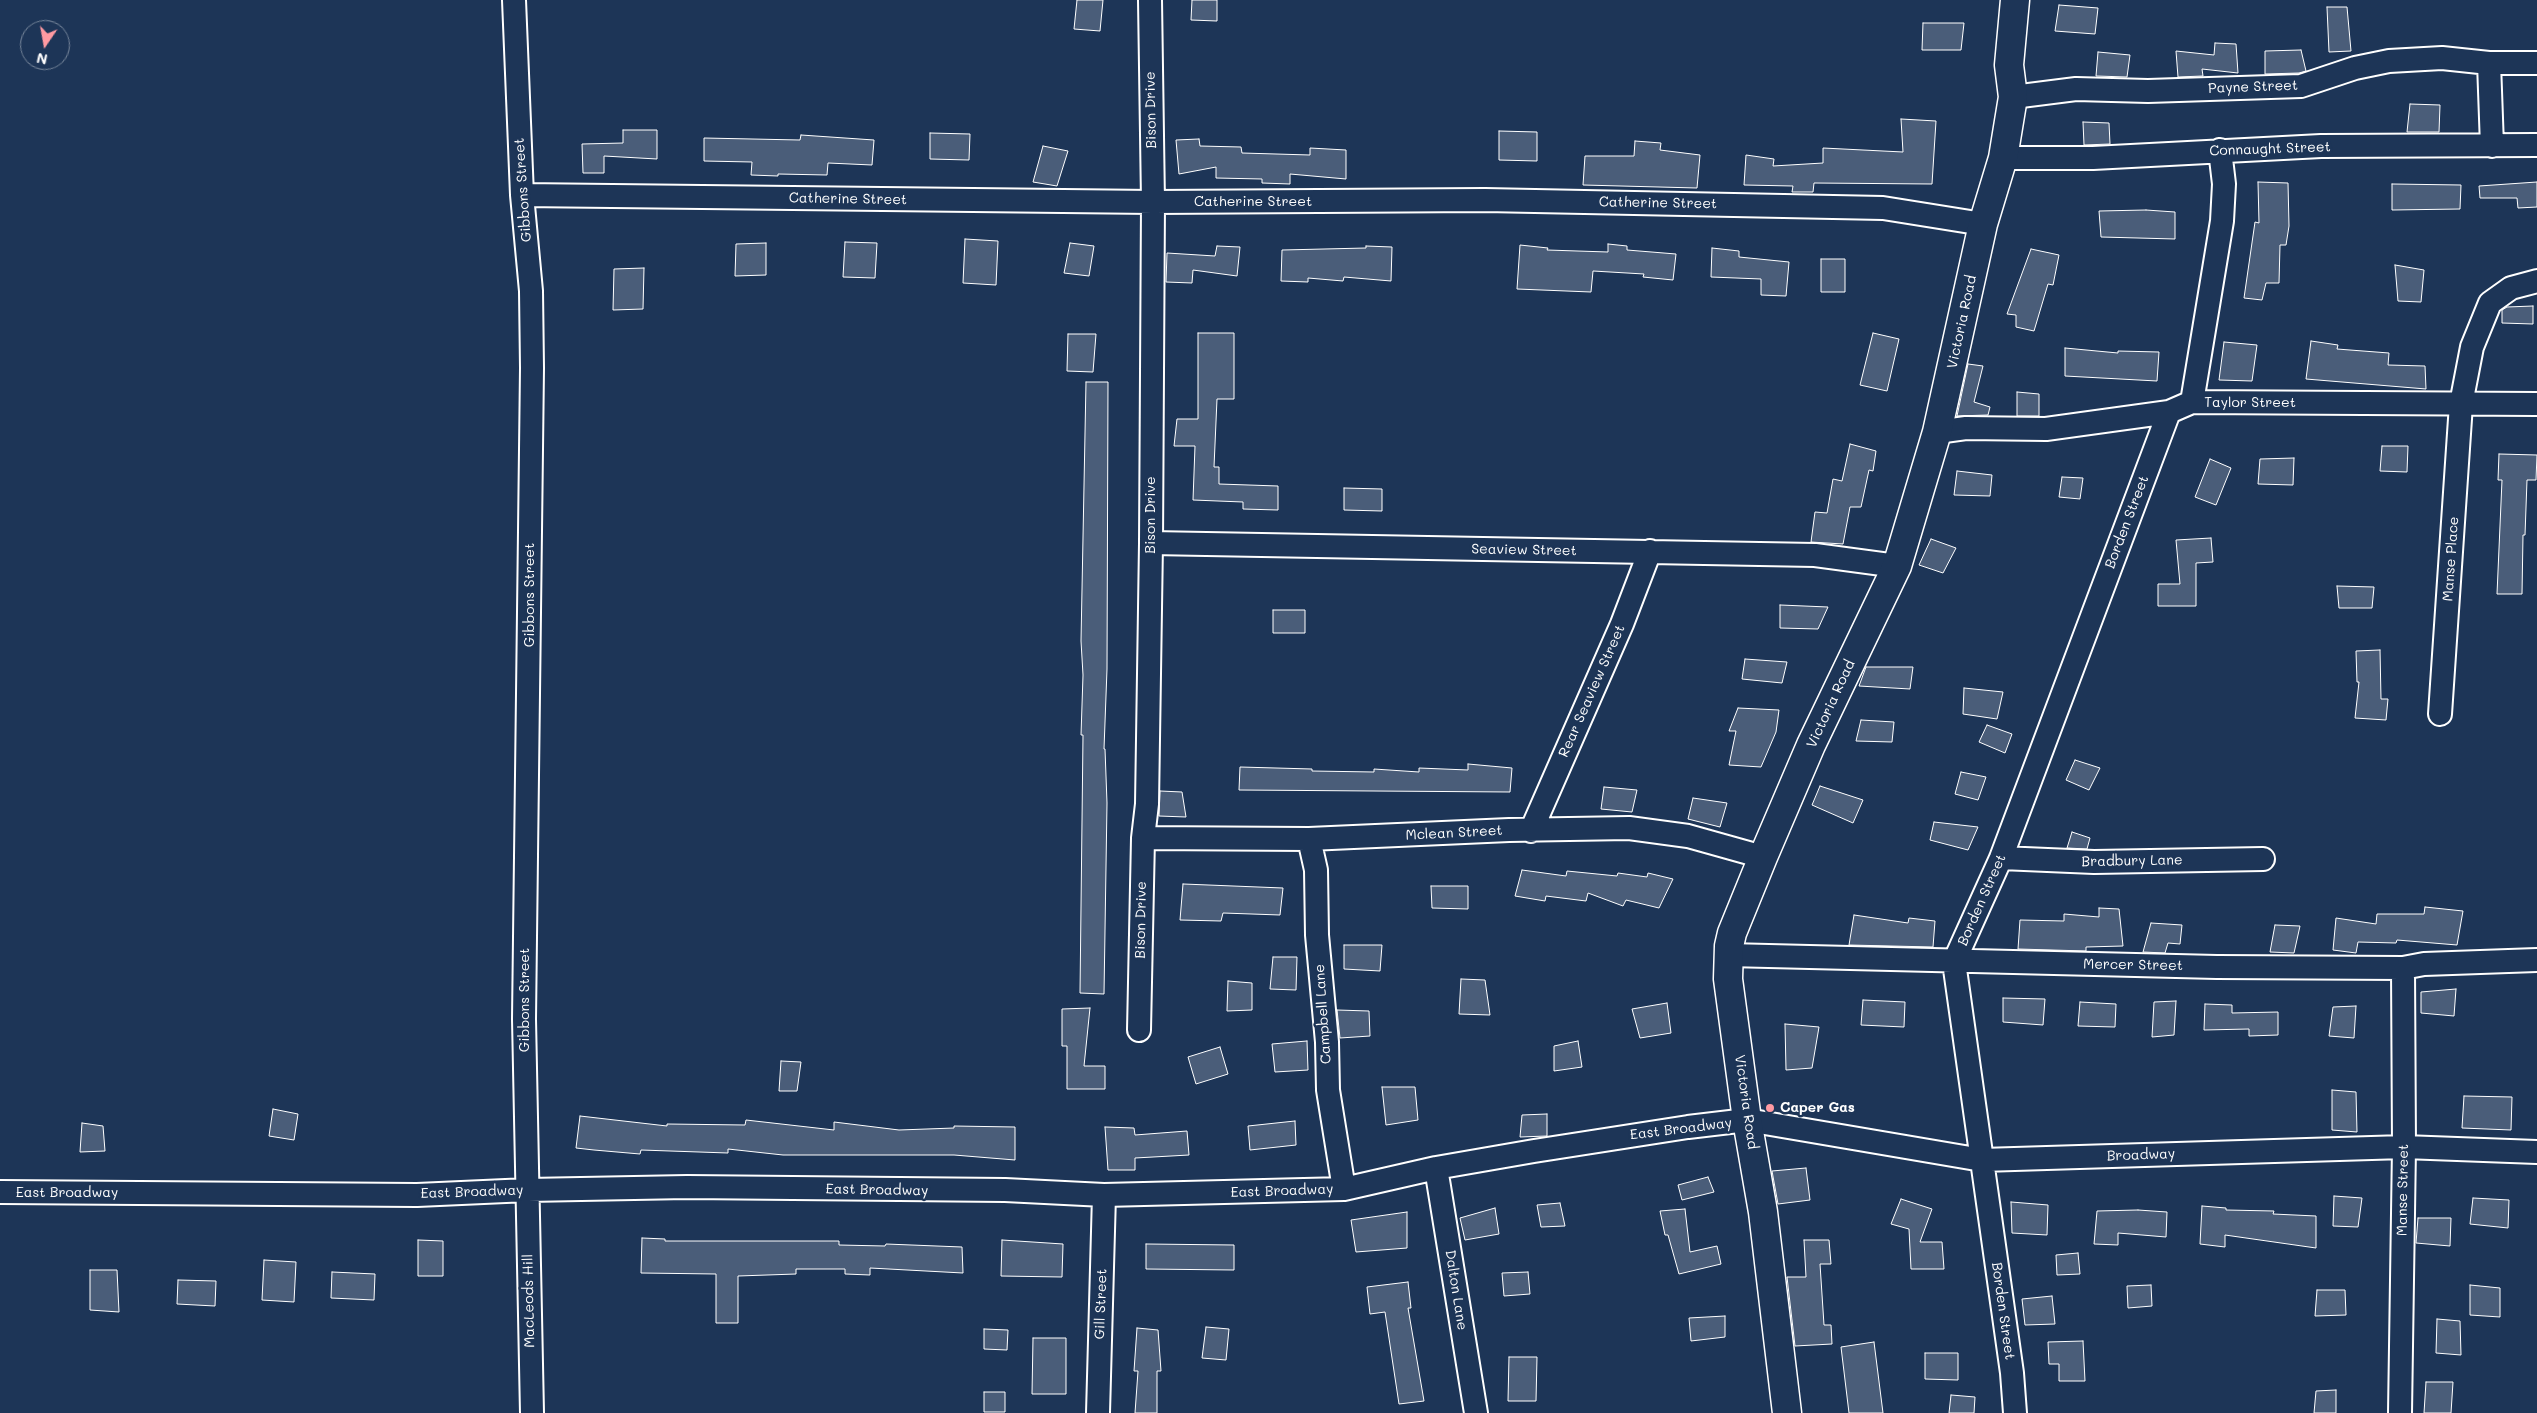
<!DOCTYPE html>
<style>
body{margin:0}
#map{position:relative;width:2537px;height:1413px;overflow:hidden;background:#1d3557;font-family:Mali,sans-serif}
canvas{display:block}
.north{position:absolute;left:20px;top:20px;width:50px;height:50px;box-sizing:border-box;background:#1d3557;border:1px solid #77869a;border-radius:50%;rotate:192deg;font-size:14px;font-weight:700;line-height:20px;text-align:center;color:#fff}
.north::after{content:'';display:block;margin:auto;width:18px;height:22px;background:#ff9aa2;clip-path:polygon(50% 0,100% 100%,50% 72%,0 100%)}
</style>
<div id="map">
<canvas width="2537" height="1413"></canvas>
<div class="north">N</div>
</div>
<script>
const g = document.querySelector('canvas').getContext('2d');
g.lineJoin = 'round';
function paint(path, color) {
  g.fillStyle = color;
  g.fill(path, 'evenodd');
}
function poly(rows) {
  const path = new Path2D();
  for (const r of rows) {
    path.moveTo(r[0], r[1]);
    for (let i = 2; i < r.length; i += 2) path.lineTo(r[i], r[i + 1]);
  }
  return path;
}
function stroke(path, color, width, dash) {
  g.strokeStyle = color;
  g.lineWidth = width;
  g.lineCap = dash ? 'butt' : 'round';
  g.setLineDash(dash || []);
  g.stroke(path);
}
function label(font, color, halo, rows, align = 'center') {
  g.font = font + ' Mali,sans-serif';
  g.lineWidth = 5;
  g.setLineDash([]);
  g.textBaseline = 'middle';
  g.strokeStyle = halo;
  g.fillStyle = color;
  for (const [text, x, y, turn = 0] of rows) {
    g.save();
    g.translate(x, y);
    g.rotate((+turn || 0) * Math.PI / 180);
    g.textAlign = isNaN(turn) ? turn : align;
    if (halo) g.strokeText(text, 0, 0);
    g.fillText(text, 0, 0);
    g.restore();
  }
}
const building = poly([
 [1077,0,1103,0,1100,31,1074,29,1077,0],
 [1192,0,1217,0,1217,21,1191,20,1192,0],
 [2059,5,2098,8,2095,34,2055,31,2059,5],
 [2327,7,2347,7,2351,51,2329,52,2327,7],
 [1923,23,1964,23,1961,50,1922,50,1923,23],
 [2215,43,2236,44,2238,73,2202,69,2203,76,2178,77,2176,51,2214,55,2215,43],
 [2301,50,2306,71,2299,73,2265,74,2265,51,2301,50],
 [2098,52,2130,55,2127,77,2096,76,2098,52],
 [2410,104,2440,105,2439,132,2407,132,2410,104],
 [1901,119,1936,121,1932,184,1814,183,1813,192,1792,192,1793,186,1744,185,1746,155,1774,159,1773,166,1823,163,1823,148,1903,152,1901,119],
 [2083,122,2109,123,2110,144,2084,145,2083,122],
 [623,130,657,130,657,159,604,156,604,173,583,173,582,144,623,143,623,130],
 [1499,131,1537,132,1537,161,1499,160,1499,131],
 [930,133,970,134,969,160,930,159,930,133],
 [801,135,874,140,872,165,828,163,827,175,778,174,778,176,751,175,752,162,704,161,704,138,800,140,801,135],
 [1199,139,1200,146,1241,147,1242,153,1310,155,1310,148,1346,150,1346,179,1290,174,1290,184,1262,183,1262,179,1216,178,1216,167,1179,174,1176,140,1199,139],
 [1635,141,1661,143,1660,150,1700,155,1697,188,1583,185,1585,156,1634,156,1635,141],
 [1043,146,1068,151,1057,186,1033,182,1043,146],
 [2258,182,2288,183,2289,226,2286,245,2280,245,2279,283,2266,283,2262,300,2244,298,2255,222,2259,223,2258,182],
 [2537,182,2537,207,2518,208,2517,198,2480,198,2479,186,2537,182],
 [2392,184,2461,185,2460,209,2392,210,2392,184],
 [2146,210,2175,212,2175,239,2101,237,2099,211,2146,210],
 [965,239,998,241,996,285,963,283,965,239],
 [845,242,877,243,875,278,843,277,845,242],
 [766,243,766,275,735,276,736,244,766,243],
 [1070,243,1094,246,1089,276,1064,273,1070,243],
 [1608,244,1627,246,1627,250,1676,254,1673,280,1643,277,1644,274,1593,271,1591,292,1517,289,1520,245,1548,248,1547,250,1608,252,1608,244],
 [1217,246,1240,247,1237,276,1193,270,1192,283,1166,282,1167,253,1215,256,1217,246],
 [1366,246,1392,247,1391,281,1344,277,1343,281,1308,278,1308,282,1281,281,1282,250,1366,248,1366,246],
 [1712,248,1739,251,1739,257,1789,262,1786,296,1761,295,1761,279,1711,277,1712,248],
 [2031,249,2059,255,2053,285,2048,284,2034,331,2016,327,2016,315,2007,314,2031,249],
 [1821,259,1845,259,1845,292,1821,292,1821,259],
 [2395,265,2424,270,2421,302,2398,301,2395,265],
 [644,268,643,309,613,310,614,269,644,268],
 [2533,306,2533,324,2502,323,2502,310,2507,307,2533,306],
 [1198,333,1234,333,1234,399,1217,399,1214,467,1219,467,1219,484,1278,486,1278,510,1243,509,1243,502,1193,500,1195,446,1174,446,1177,419,1198,419,1198,333],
 [1873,333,1899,339,1887,391,1860,385,1873,333],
 [1068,334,1096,334,1093,372,1067,371,1068,334],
 [2311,341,2338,345,2337,349,2389,353,2388,365,2425,366,2426,389,2306,379,2311,341],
 [2224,342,2257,345,2252,381,2219,380,2224,342],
 [2065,348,2118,353,2118,351,2159,352,2157,381,2065,376,2065,348],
 [1968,364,1983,366,1974,402,1990,407,1988,415,1957,416,1968,364],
 [1086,382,1108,382,1107,669,1104,749,1105,749,1107,803,1104,994,1080,993,1083,735,1081,735,1083,675,1081,641,1086,382],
 [2017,392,2039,394,2039,416,2017,416,2017,392],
 [1850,444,1876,451,1873,471,1869,470,1861,507,1850,507,1843,544,1811,542,1815,512,1827,513,1833,479,1842,481,1850,444],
 [2382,446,2408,446,2407,472,2380,471,2382,446],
 [2499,454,2537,455,2536,480,2527,480,2525,535,2523,535,2522,594,2497,594,2502,480,2498,480,2499,454],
 [2294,458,2293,485,2258,484,2260,459,2294,458],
 [2210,459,2231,468,2216,505,2195,497,2210,459],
 [1957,471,1992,475,1990,496,1954,495,1957,471],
 [2062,477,2083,478,2080,499,2059,497,2062,477],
 [1344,488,1382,489,1382,511,1344,510,1344,488],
 [2211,538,2213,562,2196,563,2196,606,2158,606,2158,584,2180,584,2176,540,2211,538],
 [1931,539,1956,548,1943,573,1919,565,1931,539],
 [2337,586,2374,587,2372,608,2339,608,2337,586],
 [1780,605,1828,607,1818,629,1780,628,1780,605],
 [1273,610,1305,610,1305,633,1273,633,1273,610],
 [2380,650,2381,699,2388,699,2386,720,2355,718,2359,682,2357,682,2356,651,2380,650],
 [1745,659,1787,662,1782,683,1742,679,1745,659],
 [1866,667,1913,667,1910,689,1859,686,1866,667],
 [1964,688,2003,692,1997,719,1963,714,1964,688],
 [1738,708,1779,710,1776,732,1761,767,1729,765,1736,731,1729,731,1738,708],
 [1861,720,1894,722,1892,742,1856,741,1861,720],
 [1987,725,2012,734,2005,753,1979,742,1987,725],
 [2075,760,2100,768,2089,790,2066,780,2075,760],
 [1468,764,1512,768,1510,792,1239,790,1240,767,1312,769,1312,771,1374,772,1374,769,1419,772,1419,768,1468,770,1468,764],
 [1961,772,1986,777,1978,800,1955,794,1961,772],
 [1820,786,1863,800,1853,823,1812,805,1820,786],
 [1604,787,1637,790,1632,812,1601,809,1604,787],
 [1160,791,1182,792,1186,817,1159,816,1160,791],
 [1693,798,1727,803,1720,827,1688,819,1693,798],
 [1934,822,1978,827,1968,850,1930,840,1934,822],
 [2072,832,2090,838,2087,849,2067,848,2072,832],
 [1522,870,1566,876,1567,871,1617,876,1618,873,1647,877,1648,873,1673,879,1659,908,1626,900,1623,906,1588,893,1586,901,1546,896,1545,901,1515,896,1522,870],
 [1183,884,1283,888,1280,915,1223,913,1221,921,1180,920,1183,884],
 [1431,886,1468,886,1468,909,1432,908,1431,886],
 [2425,907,2463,911,2457,945,2397,940,2396,943,2358,942,2356,953,2333,950,2336,918,2376,924,2377,914,2424,914,2425,907],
 [2099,908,2119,909,2123,946,2086,947,2086,951,2018,949,2020,920,2064,921,2064,914,2099,917,2099,908],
 [1854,915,1908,923,1909,918,1935,921,1933,947,1849,945,1854,915],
 [2151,923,2182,925,2180,944,2168,943,2165,953,2143,952,2151,923],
 [2275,925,2300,926,2294,953,2270,952,2275,925],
 [1344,945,1382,945,1380,971,1344,969,1344,945],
 [1273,957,1297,957,1296,990,1270,989,1273,957],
 [1461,979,1485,980,1490,1015,1459,1014,1461,979],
 [1228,981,1252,983,1252,1010,1227,1011,1228,981],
 [2456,989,2454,1016,2421,1013,2421,992,2456,989],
 [2003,998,2045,999,2043,1025,2003,1022,2003,998],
 [1863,1000,1905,1002,1904,1027,1861,1025,1863,1000],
 [2176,1001,2174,1035,2152,1037,2154,1002,2176,1001],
 [2080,1002,2116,1004,2115,1027,2078,1026,2080,1002],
 [1667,1003,1671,1033,1640,1038,1632,1009,1667,1003],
 [2205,1004,2232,1005,2232,1013,2278,1012,2278,1035,2249,1036,2249,1029,2204,1030,2205,1004],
 [2356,1006,2354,1038,2329,1036,2333,1007,2356,1006],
 [1090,1008,1084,1066,1105,1066,1105,1089,1067,1089,1067,1046,1062,1046,1062,1009,1090,1008],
 [1337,1010,1369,1011,1370,1036,1340,1038,1337,1010],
 [1785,1024,1819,1027,1812,1068,1786,1070,1785,1024],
 [1307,1041,1308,1070,1275,1072,1272,1044,1307,1041],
 [1578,1041,1582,1067,1554,1071,1554,1046,1578,1041],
 [1220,1047,1228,1074,1196,1084,1188,1057,1220,1047],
 [781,1061,801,1062,797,1091,779,1091,781,1061],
 [1382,1087,1415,1087,1418,1120,1386,1125,1382,1087],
 [2332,1090,2356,1092,2357,1132,2332,1130,2332,1090],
 [2464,1096,2512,1097,2511,1130,2462,1128,2464,1096],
 [273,1109,298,1114,294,1140,269,1136,273,1109],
 [1547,1114,1547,1136,1520,1137,1522,1115,1547,1114],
 [580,1116,667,1126,667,1124,745,1125,746,1120,834,1130,834,1122,899,1130,954,1128,954,1126,1015,1127,1015,1160,954,1155,783,1155,728,1149,728,1153,641,1150,640,1154,594,1150,576,1148,580,1116],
 [1295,1121,1296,1145,1250,1150,1248,1126,1295,1121],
 [82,1123,103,1126,105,1151,80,1152,82,1123],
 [1105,1127,1134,1128,1135,1135,1187,1131,1189,1155,1135,1158,1135,1170,1108,1170,1105,1127],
 [1806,1168,1810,1200,1778,1204,1772,1171,1806,1168],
 [1708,1177,1714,1192,1682,1200,1678,1185,1708,1177],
 [2334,1196,2362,1198,2358,1227,2333,1226,2334,1196],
 [2473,1198,2509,1200,2508,1228,2470,1224,2473,1198],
 [1901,1199,1932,1209,1920,1242,1942,1242,1944,1269,1911,1269,1909,1229,1891,1224,1901,1199],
 [2011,1202,2048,1205,2047,1235,2012,1233,2011,1202],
 [1560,1203,1565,1226,1541,1227,1537,1205,1560,1203],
 [2202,1206,2226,1208,2226,1210,2274,1211,2273,1214,2316,1216,2316,1248,2225,1235,2225,1247,2200,1244,2202,1206],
 [1495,1208,1499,1234,1465,1240,1460,1218,1495,1208],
 [1685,1209,1690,1252,1717,1246,1721,1264,1679,1274,1668,1235,1665,1235,1660,1211,1685,1209],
 [2138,1210,2167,1212,2166,1237,2118,1233,2118,1245,2094,1244,2097,1211,2138,1210],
 [1407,1212,1407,1248,1356,1252,1351,1220,1407,1212],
 [2418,1218,2451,1218,2450,1246,2416,1243,2418,1218],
 [642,1238,665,1239,665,1241,839,1241,839,1245,885,1246,886,1244,962,1247,963,1273,870,1268,870,1275,845,1274,845,1269,796,1269,796,1274,738,1276,738,1323,716,1323,716,1274,641,1273,642,1238],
 [418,1240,443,1241,443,1276,418,1276,418,1240],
 [1002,1240,1063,1244,1062,1277,1001,1276,1002,1240],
 [1804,1240,1829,1240,1831,1264,1820,1264,1824,1325,1831,1325,1832,1344,1795,1346,1787,1277,1806,1277,1804,1240],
 [1146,1244,1234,1245,1234,1270,1146,1269,1146,1244],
 [2078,1253,2080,1274,2057,1275,2056,1255,2078,1253],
 [264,1260,296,1262,294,1302,262,1300,264,1260],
 [90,1270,117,1270,119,1312,90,1310,90,1270],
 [332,1272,375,1274,374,1300,331,1298,332,1272],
 [1528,1272,1530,1294,1504,1296,1502,1273,1528,1272],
 [178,1280,216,1281,215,1306,177,1304,178,1280],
 [1408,1282,1411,1308,1408,1308,1424,1401,1399,1404,1385,1312,1370,1314,1367,1287,1408,1282],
 [2151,1285,2152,1306,2128,1308,2127,1286,2151,1285],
 [2470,1285,2500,1288,2500,1317,2470,1315,2470,1285],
 [2317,1290,2345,1290,2346,1315,2315,1316,2317,1290],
 [2052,1296,2055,1324,2025,1325,2022,1299,2052,1296],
 [1725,1316,1725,1337,1691,1341,1689,1318,1725,1316],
 [2437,1319,2460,1321,2461,1355,2436,1353,2437,1319],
 [1206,1327,1229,1329,1226,1360,1202,1358,1206,1327],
 [1137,1328,1158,1330,1161,1371,1157,1371,1157,1413,1135,1413,1138,1371,1134,1371,1137,1328],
 [984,1329,1008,1330,1007,1350,984,1349,984,1329],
 [1033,1338,1066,1338,1066,1394,1032,1394,1033,1338],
 [2083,1341,2085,1381,2059,1381,2059,1364,2049,1364,2048,1342,2083,1341],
 [1874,1342,1883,1413,1849,1413,1841,1347,1874,1342],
 [1925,1353,1958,1353,1958,1380,1925,1379,1925,1353],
 [1509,1357,1537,1357,1536,1401,1508,1401,1509,1357],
 [2426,1382,2453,1382,2451,1413,2424,1413,2426,1382],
 [2336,1390,2336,1413,2314,1413,2316,1391,2336,1390],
 [984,1392,1005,1392,1005,1412,984,1412,984,1392],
 [1951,1395,1975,1397,1974,1413,1949,1413,1951,1395]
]);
const street = poly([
 [514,0,522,195,531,291,532,368,524,1019,532,1413],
 [2489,63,2492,146],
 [2013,97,2076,89,2148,91,2301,86,2355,68,2389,61,2442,58,2489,63,2537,63],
 [2003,158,2093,158,2321,146,2537,145],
 [522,195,1153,202,1485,200,1883,208,1983,224],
 [2192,402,2222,221,2224,184,2220,150],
 [1937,432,1966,428,2046,429,2169,412,2192,402,2537,404],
 [1151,543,1815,555,1897,566],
 [2440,714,2461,404,2472,347,2490,303,2511,288,2537,281],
 [1531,831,1622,624,1650,551],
 [1143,838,1309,839,1509,830,1629,828,1688,836,1763,857],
 [1309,839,1316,870,1317,935,1327,1042,1328,1090,1344,1189],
 [2001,858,2094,862,2263,859],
 [1728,955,2217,967,2403,968,2424,964,2537,960],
 [1139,1030,1143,838,1147,804,1151,543,1153,202,1150,0],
 [1436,1168,1476,1413],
 [0,1192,417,1195,528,1190,687,1187,1005,1190,1104,1195,1344,1189,1436,1168,1534,1151,1688,1127,1747,1120,1982,1160,2404,1147,2537,1152],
 [1098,1413,1104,1195],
 [2015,1413,2012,1373,1954,962,2001,858,2169,412],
 [2400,1413,2404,1147,2403,968]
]);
const primary = poly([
 [1787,1413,1763,1212,1747,1120,1728,979,1729,946,1732,933,1763,857,1811,745,1897,566,1937,432,1983,224,2003,158,2013,97,2009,65,2015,0]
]);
const markers = [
 [1770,1108,5,"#ff9aa2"]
];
const streetNames = [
 ["Payne Street",2253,87,-2],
 ["Bison Drive",1151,110,-91],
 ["Connaught Street",2270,149,-2],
 ["Gibbons Street",523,190,-94],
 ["Catherine Street",848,199,1],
 ["Catherine Street",1253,202],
 ["Catherine Street",1658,203,1],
 ["Victoria Road",1962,322,-78],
 ["Taylor Street",2250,403],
 ["Bison Drive",1151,515,-90],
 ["Borden Street",2127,522,-69],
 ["Seaview Street",1524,550,1],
 ["Manse Place",2451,559,-86],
 ["Gibbons Street",530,595,-90],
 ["Rear Seaview Street",1592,691,-66],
 ["Victoria Road",1831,704,-65],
 ["Mclean Street",1454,833,-3],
 ["Bradbury Lane",2132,861,-1],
 ["Borden Street",1982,900,-66],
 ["Bison Drive",1141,920,-89],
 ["Mercer Street",2133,965,1],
 ["Gibbons Street",525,1000,-90],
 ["Campbell Lane",1323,1014,-94],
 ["Victoria Road",1746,1102,82],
 ["East Broadway",1681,1129,-7],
 ["Broadway",2141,1155,-2],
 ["East Broadway",877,1190,1],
 ["Manse Street",2403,1190,-89],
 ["East Broadway",1282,1191,-2],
 ["East Broadway",472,1192,-2],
 ["East Broadway",67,1193],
 ["Dalton Lane",1456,1290,81],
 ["MacLeods Hill",529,1301,-91],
 ["Gill Street",1101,1304,-88],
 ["Borden Street",2003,1311,82]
];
const poiNames = [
 ["Caper Gas",1780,1108]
];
paint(building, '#4a5d79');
stroke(building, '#fff', 1);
stroke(street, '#fff', 26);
stroke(primary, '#fff', 31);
stroke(street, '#1d3557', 22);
stroke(primary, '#1d3557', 28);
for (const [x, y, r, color] of markers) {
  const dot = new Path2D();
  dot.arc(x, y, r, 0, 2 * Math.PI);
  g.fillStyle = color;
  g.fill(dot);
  stroke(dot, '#1d3557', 2);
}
label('14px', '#fff', '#1d3557', streetNames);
label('bold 14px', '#fff', '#1d3557', poiNames, 'left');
</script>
